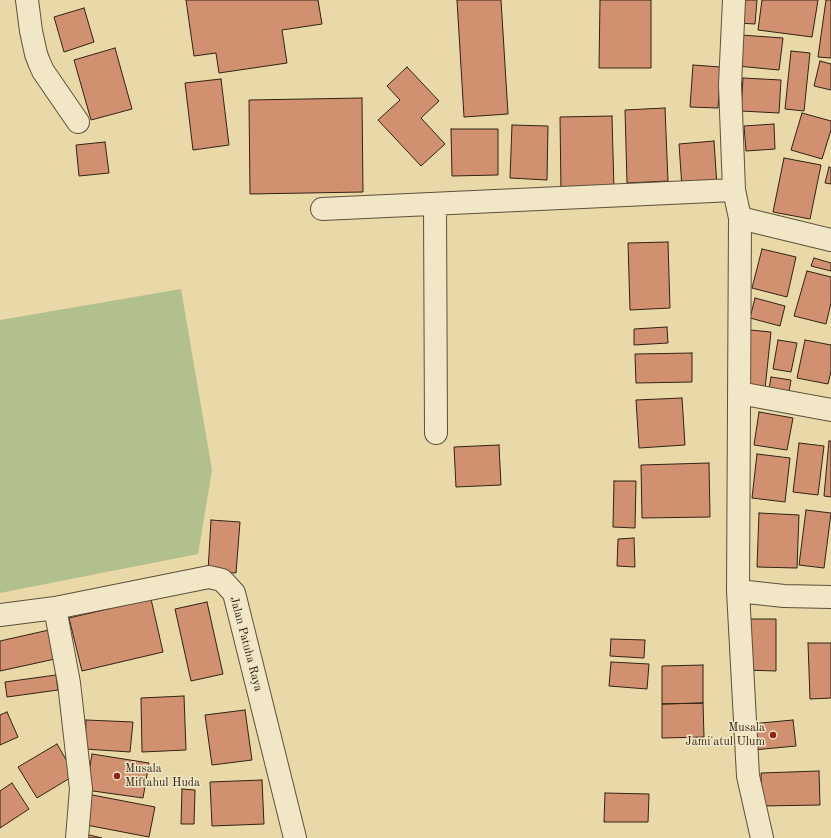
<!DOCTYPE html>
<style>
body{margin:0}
canvas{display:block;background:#ead9a8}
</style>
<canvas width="831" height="838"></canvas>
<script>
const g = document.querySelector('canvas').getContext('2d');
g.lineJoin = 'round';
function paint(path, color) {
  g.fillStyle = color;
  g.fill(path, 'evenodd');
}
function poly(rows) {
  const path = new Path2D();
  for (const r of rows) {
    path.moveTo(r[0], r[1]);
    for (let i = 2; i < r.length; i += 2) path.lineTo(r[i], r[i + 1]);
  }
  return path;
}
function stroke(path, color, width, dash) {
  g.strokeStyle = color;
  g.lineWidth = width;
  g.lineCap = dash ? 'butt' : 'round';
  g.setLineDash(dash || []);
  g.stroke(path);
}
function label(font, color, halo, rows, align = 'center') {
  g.font = font + ' "Old Standard TT",serif';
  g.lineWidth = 3;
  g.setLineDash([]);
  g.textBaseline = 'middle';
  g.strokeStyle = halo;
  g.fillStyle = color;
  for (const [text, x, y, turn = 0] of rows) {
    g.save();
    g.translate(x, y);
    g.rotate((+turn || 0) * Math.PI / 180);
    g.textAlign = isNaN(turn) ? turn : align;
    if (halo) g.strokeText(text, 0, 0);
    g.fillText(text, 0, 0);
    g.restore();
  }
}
const green = poly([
 [181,289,212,470,198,554,0,593,0,320]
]);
const building = poly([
 [186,0,318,0,322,24,282,30,287,63,219,73,216,53,194,56,186,0],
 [457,0,501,0,508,114,464,117,457,0],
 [600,0,651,0,651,68,599,68,600,0],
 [740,0,757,0,755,24,738,23,740,0],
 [762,0,818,0,812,37,758,30,762,0],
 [826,0,831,0,831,58,818,57,826,0],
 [84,8,94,42,64,52,54,17,84,8],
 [741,35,783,38,779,70,737,66,741,35],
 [115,48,132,109,91,120,74,60,115,48],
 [791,51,810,53,804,111,785,109,791,51],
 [820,61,831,64,831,90,814,86,820,61],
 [693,65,721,67,718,108,690,107,693,65],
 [407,67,439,101,421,118,445,144,421,166,378,120,400,100,387,86,407,67],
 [743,78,781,80,779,113,741,111,743,78],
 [221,79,229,145,193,150,185,83,221,79],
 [362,98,363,192,250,194,249,100,362,98],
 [665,108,668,181,627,183,625,110,665,108],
 [802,113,831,121,831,130,822,159,791,150,802,113],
 [612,116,614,191,561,192,560,117,612,116],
 [774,124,775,149,746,151,744,126,774,124],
 [512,125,548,126,547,180,510,178,512,125],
 [451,129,498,129,498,175,452,176,451,129],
 [714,141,717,186,682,188,679,144,714,141],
 [105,142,109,173,79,176,76,145,105,142],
 [784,158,821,165,810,219,773,212,784,158],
 [829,167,831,168,831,184,825,183,829,167],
 [668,242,670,308,630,310,628,243,668,242],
 [762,249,796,257,787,297,752,288,762,249],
 [814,258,831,263,831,271,811,266,814,258],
 [807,271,831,277,831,303,826,324,794,316,807,271],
 [755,298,785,306,780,326,750,318,755,298],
 [667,327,668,343,634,345,634,329,667,327],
 [750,330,771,332,765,389,744,386,750,330],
 [778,340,797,343,791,372,773,369,778,340],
 [805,340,831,345,831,371,828,384,797,378,805,340],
 [692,353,692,382,636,383,635,354,692,353],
 [771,377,791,380,789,392,769,389,771,377],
 [682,398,685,445,639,448,636,400,682,398],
 [759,412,793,418,787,450,754,445,759,412],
 [829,441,831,441,831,497,824,496,829,441],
 [799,443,824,446,818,495,793,492,799,443],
 [499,445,501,485,456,487,454,447,499,445],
 [757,454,790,458,785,502,752,498,757,454],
 [709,463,710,517,642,518,641,465,709,463],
 [614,481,636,481,635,528,613,527,614,481],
 [806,510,831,513,824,568,799,565,806,510],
 [759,513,799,515,797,568,757,567,759,513],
 [211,520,240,522,236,573,208,571,211,520],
 [634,538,635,567,617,566,618,539,634,538],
 [151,599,163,652,82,671,69,618,151,599],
 [207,602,223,674,191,681,175,609,207,602],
 [743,619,776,619,776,671,743,670,743,619],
 [49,630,55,659,0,671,0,641,49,630],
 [611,639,645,640,644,658,610,656,611,639],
 [808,643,831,643,831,698,810,699,808,643],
 [611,662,649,664,647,689,609,686,611,662],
 [703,665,703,703,662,704,662,666,703,665],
 [56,675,58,690,7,697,5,682,56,675],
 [184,696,186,750,142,752,141,698,184,696],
 [703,703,704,737,662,738,662,704,703,703],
 [245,710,252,760,212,765,205,715,245,710],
 [7,712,18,737,0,745,0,715,7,712],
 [86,720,133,722,130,752,85,749,86,720],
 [793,720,796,746,753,750,750,724,793,720],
 [57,744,75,775,37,798,18,767,57,744],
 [92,754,149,763,143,798,86,790,92,754],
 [819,771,820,805,762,806,761,773,819,771],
 [262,780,264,824,212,826,210,782,262,780],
 [12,783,29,809,0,828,0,791,12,783],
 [182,789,195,790,194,824,181,824,182,789],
 [605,793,649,794,648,822,604,822,605,793],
 [87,794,155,807,149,837,81,824,87,794],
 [85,834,102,838,84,838,85,834]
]);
const minor = poly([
 [27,0,31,31,36,54,39,62,43,71,78,122],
 [734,0,730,85,734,190,740,218,738,591,748,776,762,838],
 [435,204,436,433],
 [322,209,734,190],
 [740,218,831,240],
 [739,393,831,410],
 [738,591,784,596,831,597],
 [55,608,69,683,81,789,77,838],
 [0,615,55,608,209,577,222,580,234,593,295,838]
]);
const markers = [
 [773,735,4,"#8f2418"],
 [117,776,4,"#8f2418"]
];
const streetNames = [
 ["Jalan Patuha Raya",246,644,75]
];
const poiNames = [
 ["Musala",765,728],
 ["Jami'atul Ulum",765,742],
 ["Musala",125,769,"left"],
 ["Miftahul Huda",125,783,"left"]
];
paint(green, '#b1c08c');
paint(building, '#d19171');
stroke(building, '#302215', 1);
stroke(minor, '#5e503a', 24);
stroke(minor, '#f1e6c6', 22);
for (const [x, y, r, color] of markers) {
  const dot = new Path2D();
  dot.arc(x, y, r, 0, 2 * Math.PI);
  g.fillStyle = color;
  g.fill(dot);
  stroke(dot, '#f1e6c6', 1.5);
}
label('12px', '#302215', '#f1e6c6', streetNames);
label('12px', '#302215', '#f1e6c6', poiNames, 'right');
</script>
